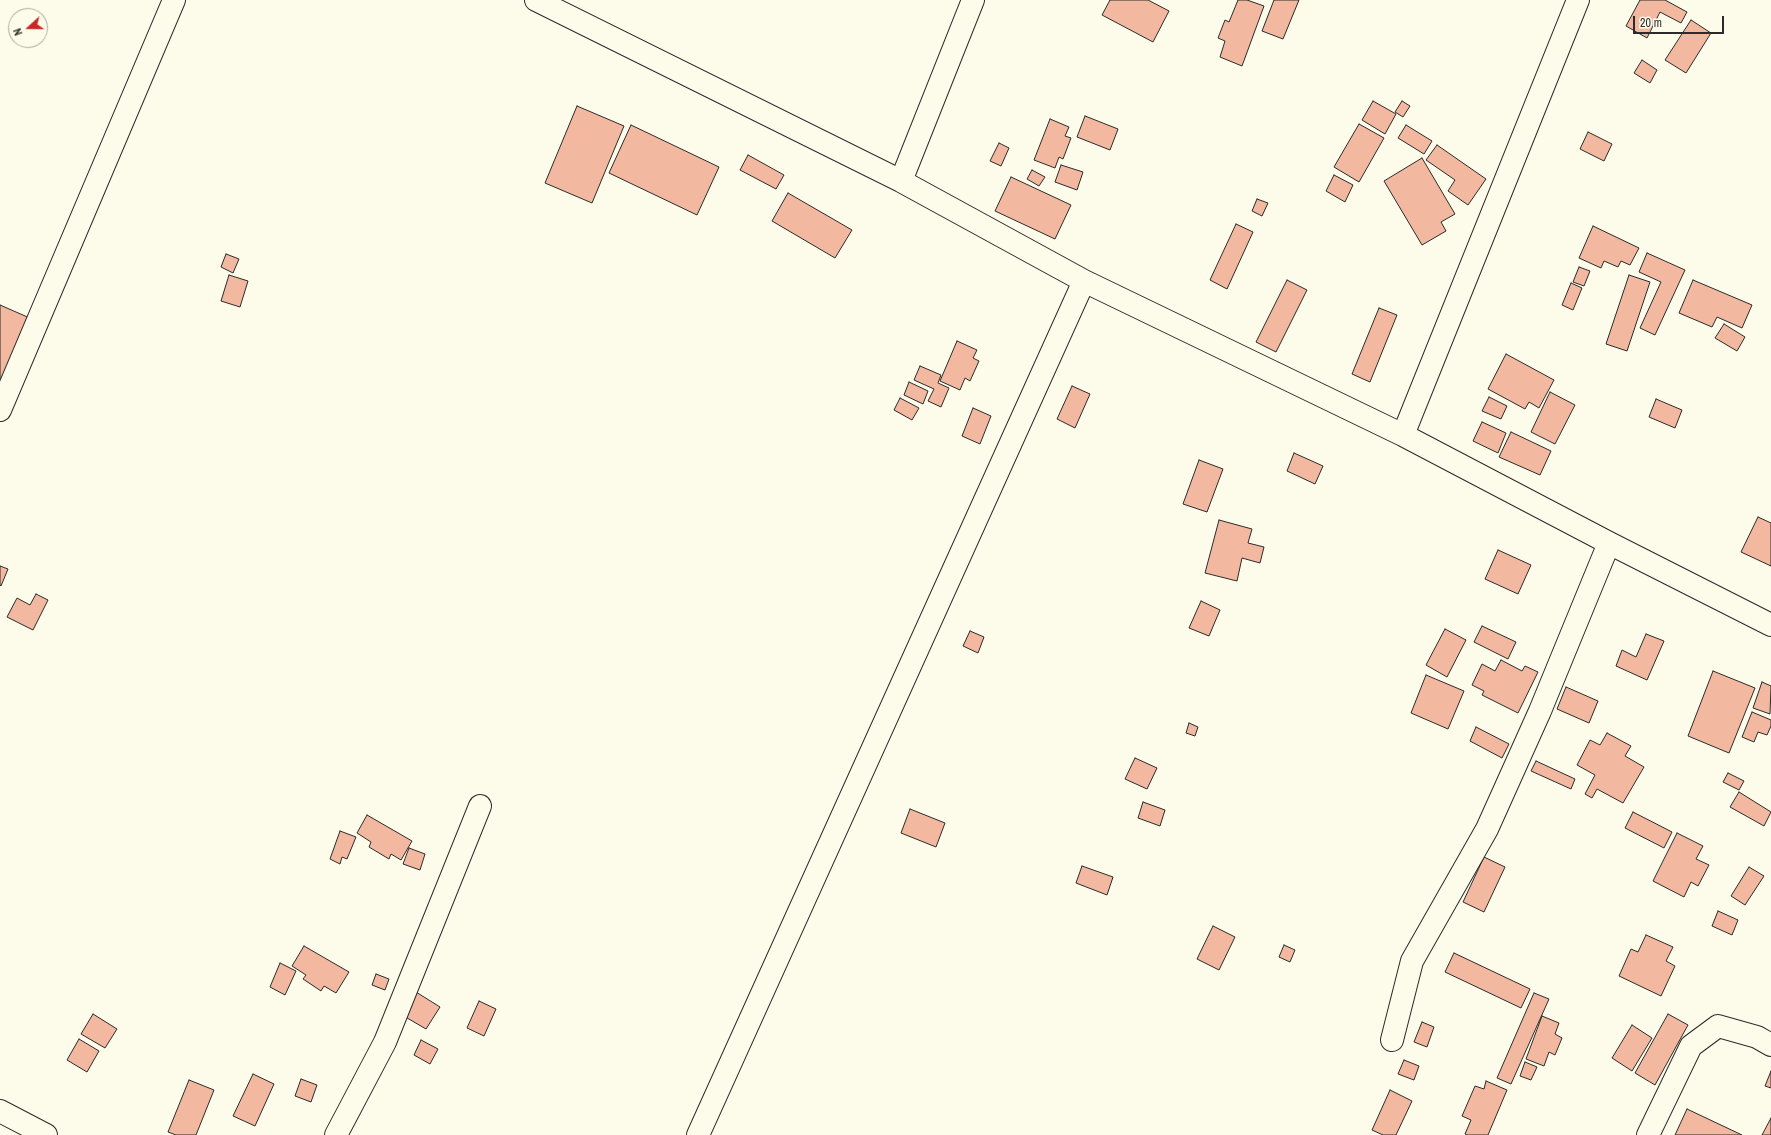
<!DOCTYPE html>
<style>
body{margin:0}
#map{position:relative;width:1771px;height:1135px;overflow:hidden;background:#fdfbea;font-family:"Archivo Narrow",sans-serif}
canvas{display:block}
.north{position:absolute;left:8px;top:8px;width:40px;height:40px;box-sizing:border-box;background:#fdfbea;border:1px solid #a9a89e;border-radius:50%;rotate:249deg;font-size:11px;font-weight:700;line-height:16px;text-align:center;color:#2b2b2b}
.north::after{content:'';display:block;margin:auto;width:14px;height:18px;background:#c62828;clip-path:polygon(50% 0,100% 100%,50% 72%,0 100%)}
.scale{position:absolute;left:1633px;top:16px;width:91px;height:18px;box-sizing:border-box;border:2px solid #2b2b2b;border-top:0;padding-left:5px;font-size:12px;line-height:14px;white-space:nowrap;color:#2b2b2b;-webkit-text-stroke:3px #fdfbea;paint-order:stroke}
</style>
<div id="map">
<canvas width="1771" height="1135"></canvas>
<div class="north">N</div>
<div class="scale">20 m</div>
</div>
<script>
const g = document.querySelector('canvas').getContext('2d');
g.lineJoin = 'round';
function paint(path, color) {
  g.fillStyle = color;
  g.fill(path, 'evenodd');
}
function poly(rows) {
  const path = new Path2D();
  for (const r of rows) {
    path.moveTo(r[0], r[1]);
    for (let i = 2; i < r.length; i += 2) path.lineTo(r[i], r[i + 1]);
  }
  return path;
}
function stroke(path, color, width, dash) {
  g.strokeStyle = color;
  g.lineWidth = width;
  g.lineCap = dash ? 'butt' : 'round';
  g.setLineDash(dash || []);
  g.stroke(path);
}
const building = poly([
 [1110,0,1148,0,1169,11,1153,42,1102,15,1110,0],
 [1238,0,1247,0,1264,6,1242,66,1220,57,1225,41,1218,38,1225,20,1229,22,1238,0],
 [1274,0,1299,0,1283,39,1262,31,1274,0],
 [1640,0,1665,0,1687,12,1681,23,1660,12,1647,38,1626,26,1640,0],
 [1691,20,1711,33,1686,73,1665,60,1691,20],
 [1642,60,1657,70,1650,83,1634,73,1642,60],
 [1373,101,1396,114,1385,134,1362,120,1373,101],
 [1402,101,1410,106,1403,117,1395,112,1402,101],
 [577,106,624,126,592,203,545,183,577,106],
 [1085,116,1118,129,1110,150,1077,137,1085,116],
 [1050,119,1069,127,1065,136,1071,138,1063,159,1059,157,1055,168,1034,160,1050,119],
 [1359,124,1384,138,1359,182,1334,167,1359,124],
 [631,125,719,167,697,215,609,173,631,125],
 [1406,125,1432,141,1424,154,1398,138,1406,125],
 [1588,132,1612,144,1604,161,1580,149,1588,132],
 [999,143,1009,148,1001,166,990,161,999,143],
 [1437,145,1486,179,1468,205,1448,191,1455,180,1426,160,1437,145],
 [748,155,784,175,776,189,740,170,748,155],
 [1422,158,1455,214,1441,222,1446,231,1422,245,1384,181,1422,158],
 [1061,165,1083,172,1077,190,1055,182,1061,165],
 [1032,170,1045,177,1039,186,1027,179,1032,170],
 [1334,175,1353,185,1345,202,1326,191,1334,175],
 [1011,177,1071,205,1055,239,995,211,1011,177],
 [788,193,852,230,835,258,772,221,788,193],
 [1257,199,1268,203,1262,216,1252,211,1257,199],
 [1236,224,1253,232,1227,289,1210,280,1236,224],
 [1593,226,1639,248,1630,265,1621,261,1618,267,1604,261,1601,268,1579,258,1593,226],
 [1647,253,1685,270,1655,335,1640,328,1661,282,1639,272,1647,253],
 [226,254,239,259,233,273,221,267,226,254],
 [1579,267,1590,271,1584,286,1573,282,1579,267],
 [229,275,248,281,240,307,221,301,229,275],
 [1629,275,1650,282,1627,351,1606,344,1629,275],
 [1287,280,1307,290,1276,352,1256,342,1287,280],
 [1693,280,1752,305,1742,328,1717,317,1712,327,1679,313,1693,280],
 [1571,283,1582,288,1573,310,1562,305,1571,283],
 [0,305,32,319,4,381,0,379,0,305],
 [1379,308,1397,315,1370,382,1352,374,1379,308],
 [1724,324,1745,337,1737,351,1715,338,1724,324],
 [957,341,977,350,973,358,979,361,970,381,965,378,960,390,940,381,957,341],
 [1506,354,1554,380,1539,408,1529,402,1525,409,1488,389,1506,354],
 [920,366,941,375,938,383,949,388,941,407,928,401,934,389,914,380,920,366],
 [909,382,928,391,923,404,904,395,909,382],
 [1072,386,1090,394,1075,428,1057,419,1072,386],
 [1550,392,1575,405,1555,444,1531,432,1550,392],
 [1489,397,1507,406,1501,419,1482,411,1489,397],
 [900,398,919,408,912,420,894,410,900,398],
 [1656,399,1682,410,1675,428,1649,417,1656,399],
 [973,408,991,416,980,444,962,436,973,408],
 [1482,422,1506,433,1498,453,1473,441,1482,422],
 [1511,432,1551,451,1540,475,1499,457,1511,432],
 [1294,453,1323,466,1315,484,1287,471,1294,453],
 [1199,460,1223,469,1207,512,1183,504,1199,460],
 [1758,517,1771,523,1771,566,1741,552,1758,517],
 [1219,520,1252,529,1248,543,1264,547,1260,563,1242,558,1237,581,1205,573,1219,520],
 [1498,550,1531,565,1518,594,1485,579,1498,550],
 [0,566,8,569,1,586,0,585,0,566],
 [36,594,48,600,33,630,7,617,17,598,30,605,36,594],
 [1201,601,1220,610,1209,636,1189,628,1201,601],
 [1482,626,1516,642,1508,659,1474,642,1482,626],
 [1445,629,1466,640,1447,677,1426,665,1445,629],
 [970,631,984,637,978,653,963,646,970,631],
 [1646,634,1664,641,1647,680,1616,666,1622,650,1636,657,1646,634],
 [1501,660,1522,671,1525,666,1538,672,1518,713,1482,695,1484,691,1472,685,1482,664,1495,671,1501,660],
 [1713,671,1755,688,1729,753,1688,736,1713,671],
 [1426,675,1464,691,1448,729,1411,713,1426,675],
 [1762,682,1771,686,1770,714,1753,708,1762,682],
 [1566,687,1598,701,1589,723,1557,709,1566,687],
 [1752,712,1771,720,1771,726,1767,735,1758,732,1754,742,1742,737,1752,712],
 [1189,723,1198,727,1195,736,1186,733,1189,723],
 [1476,727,1509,744,1502,758,1470,741,1476,727],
 [1607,733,1631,746,1625,756,1644,767,1623,803,1597,789,1592,798,1585,794,1595,775,1577,765,1590,740,1600,745,1607,733],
 [1135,758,1157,768,1147,789,1125,779,1135,758],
 [1536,761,1575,779,1571,789,1531,771,1536,761],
 [1728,773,1744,781,1739,790,1723,782,1728,773],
 [1739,792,1771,812,1764,826,1730,807,1739,792],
 [1143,802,1165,810,1160,826,1138,818,1143,802],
 [910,809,945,823,936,847,901,833,910,809],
 [1633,812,1672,832,1664,848,1625,828,1633,812],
 [367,815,412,841,401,860,391,854,389,859,369,847,371,842,357,833,367,815],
 [340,831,356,837,347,859,342,857,340,864,330,859,340,831],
 [1677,833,1703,846,1696,859,1709,865,1698,886,1691,882,1684,897,1653,881,1677,833],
 [409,848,425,854,420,870,403,864,409,848],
 [1484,857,1505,867,1484,912,1463,902,1484,857],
 [1082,866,1113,877,1107,895,1076,883,1082,866],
 [1749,867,1764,876,1745,905,1731,896,1749,867],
 [1718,911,1738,920,1732,935,1712,926,1718,911],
 [1213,926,1235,937,1219,970,1197,959,1213,926],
 [1646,935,1673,947,1666,961,1675,966,1661,996,1619,976,1631,949,1638,952,1646,935],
 [1284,945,1295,950,1290,962,1279,957,1284,945],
 [304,946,349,972,336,993,324,986,321,991,303,979,306,975,292,966,304,946],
 [1454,953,1530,989,1521,1008,1445,972,1454,953],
 [280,963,296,971,285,995,270,987,280,963],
 [376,974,389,979,385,990,372,985,376,974],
 [416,992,440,1007,426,1029,402,1015,416,992],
 [1534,993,1549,999,1511,1084,1497,1078,1534,993],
 [479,1001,496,1009,484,1036,467,1028,479,1001],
 [93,1014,117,1029,105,1048,81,1034,93,1014],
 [1668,1014,1688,1025,1655,1085,1635,1073,1668,1014],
 [1542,1016,1559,1023,1555,1034,1562,1038,1555,1055,1549,1052,1544,1066,1526,1059,1542,1016],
 [1422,1022,1434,1027,1427,1047,1414,1042,1422,1022],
 [1632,1025,1652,1038,1632,1071,1612,1058,1632,1025],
 [79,1039,99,1051,87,1072,67,1060,79,1039],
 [421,1040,438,1049,430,1064,414,1055,421,1040],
 [1404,1060,1419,1066,1414,1080,1398,1074,1404,1060],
 [1525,1062,1537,1067,1531,1080,1520,1076,1525,1062],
 [1771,1071,1771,1088,1765,1086,1771,1071],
 [253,1074,274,1084,255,1126,233,1116,253,1074],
 [301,1079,317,1085,311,1102,295,1096,301,1079],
 [189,1080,214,1090,196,1135,176,1135,168,1132,189,1080],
 [1486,1081,1507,1090,1488,1135,1467,1135,1465,1134,1471,1120,1462,1116,1475,1086,1484,1089,1486,1081],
 [1390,1090,1412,1101,1396,1135,1383,1135,1372,1130,1390,1090],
 [1687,1109,1742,1135,1675,1135,1687,1109],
 [1771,1118,1771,1135,1762,1135,1771,1118]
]);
const minor = poly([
 [536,0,901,181,1084,281,1403,435,1609,543,1771,625],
 [901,181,973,0],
 [0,410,174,0],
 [1403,435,1578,0],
 [1392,1040,1412,961,1487,829,1540,711,1609,543],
 [0,1111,46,1135],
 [336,1135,385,1042,480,806],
 [698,1135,1084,281],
 [1648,1135,1691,1046,1718,1026,1757,1037,1771,1045]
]);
paint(building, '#f2b8a0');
stroke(building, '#2b2b2b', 1);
stroke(minor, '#2b2b2b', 24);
stroke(minor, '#fdfbea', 22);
</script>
